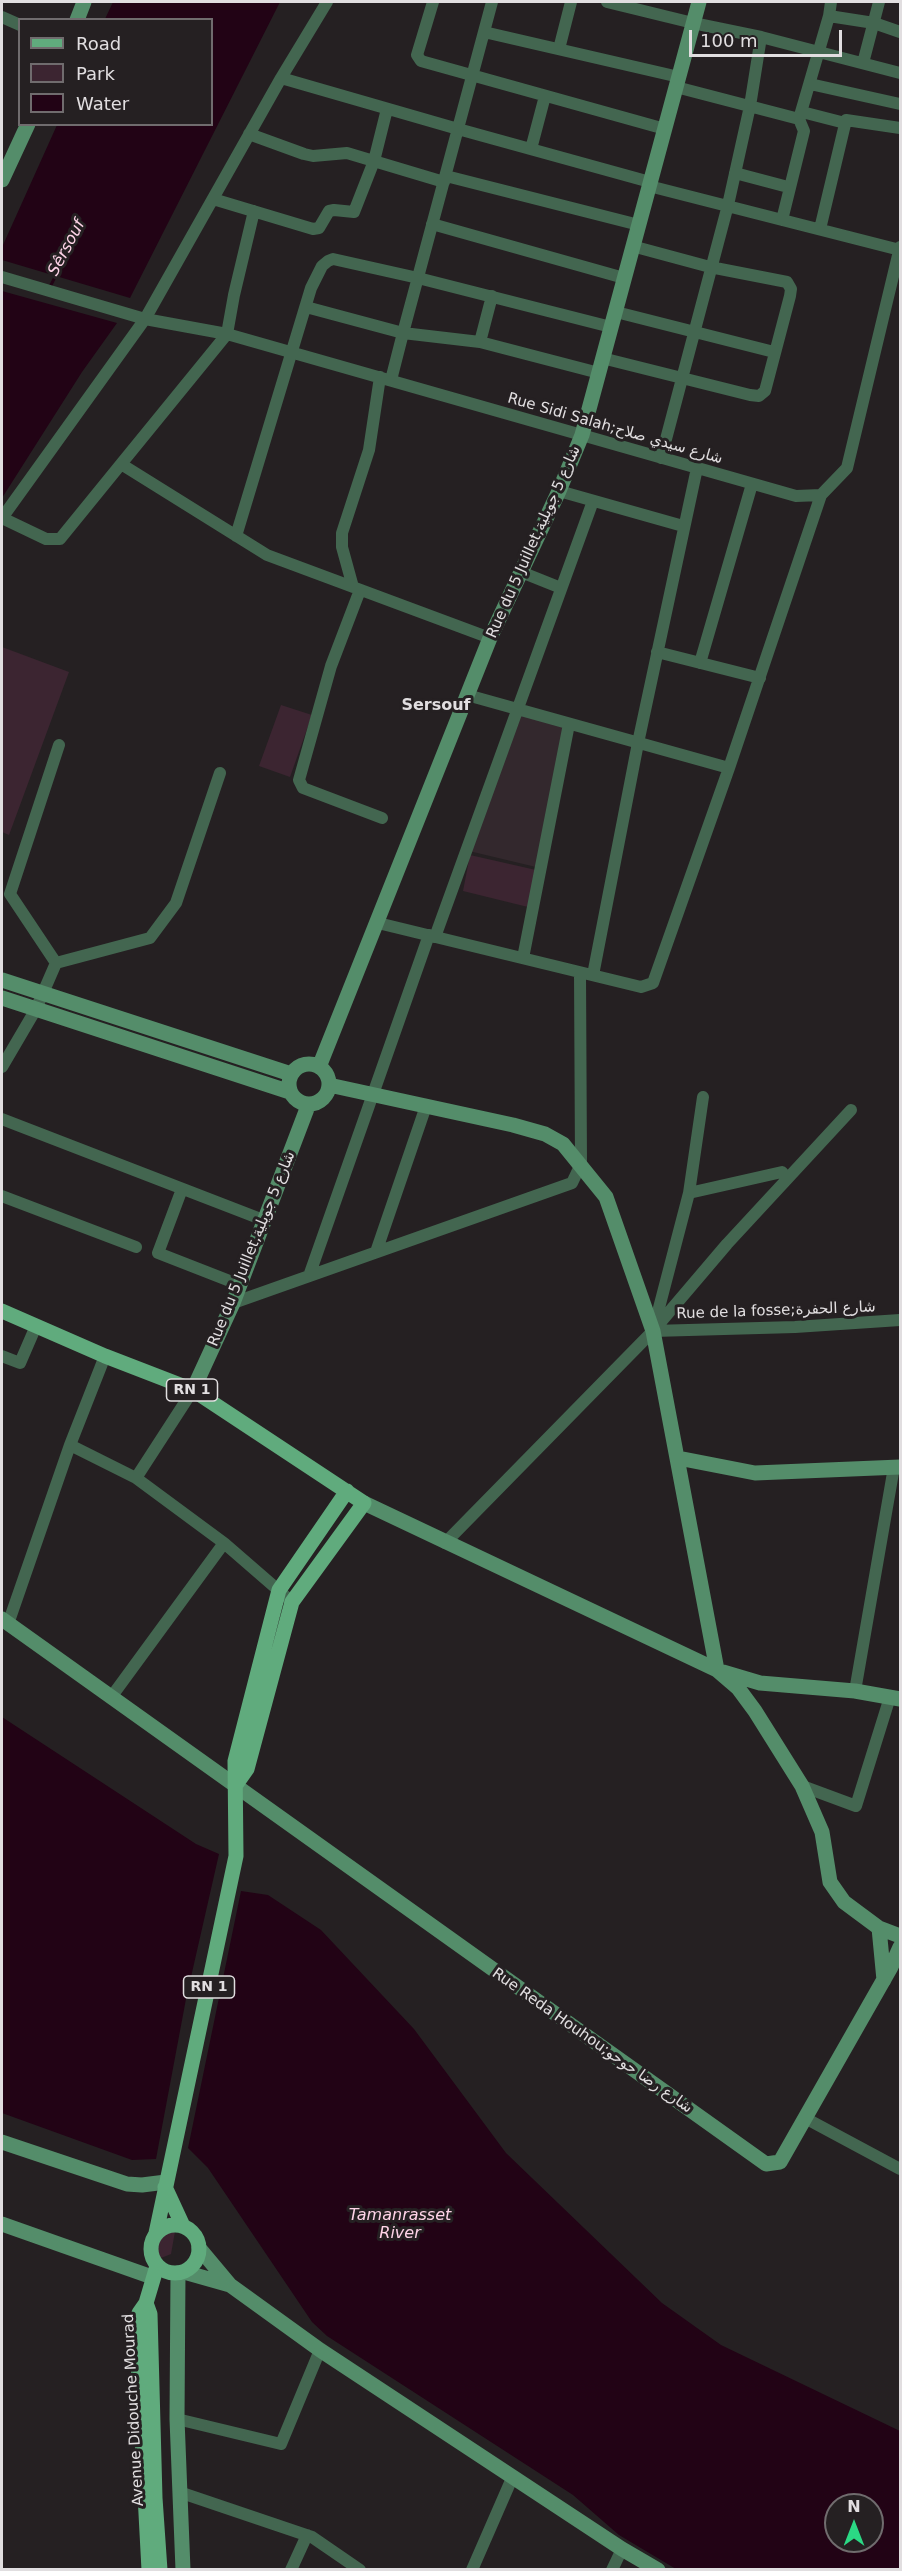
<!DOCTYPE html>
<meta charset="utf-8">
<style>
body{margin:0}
#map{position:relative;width:902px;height:2571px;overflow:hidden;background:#252022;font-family:"DejaVu Sans",sans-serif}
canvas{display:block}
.frame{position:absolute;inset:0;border:3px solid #e1dee0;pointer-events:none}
.legend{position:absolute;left:18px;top:18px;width:195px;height:108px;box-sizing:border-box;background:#252022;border:2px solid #706c6e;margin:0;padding:8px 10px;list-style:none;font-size:18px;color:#e1dee0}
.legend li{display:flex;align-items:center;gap:12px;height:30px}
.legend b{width:30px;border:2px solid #706c6e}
.north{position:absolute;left:824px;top:2493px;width:60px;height:60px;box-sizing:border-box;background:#252022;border:2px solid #706c6e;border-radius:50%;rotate:0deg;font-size:16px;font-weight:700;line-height:24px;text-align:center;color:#e1dee0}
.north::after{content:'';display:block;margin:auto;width:21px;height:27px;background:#2bd884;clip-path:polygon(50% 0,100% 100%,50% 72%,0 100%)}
.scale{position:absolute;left:689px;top:30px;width:153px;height:27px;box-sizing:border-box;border:3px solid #e1dee0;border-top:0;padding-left:8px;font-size:18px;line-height:21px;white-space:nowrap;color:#e1dee0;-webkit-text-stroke:4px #252022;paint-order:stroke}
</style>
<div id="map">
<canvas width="902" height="2571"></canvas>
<div class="frame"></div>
<ul class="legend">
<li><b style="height:8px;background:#60ab7d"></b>Road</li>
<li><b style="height:16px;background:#3c2531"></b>Park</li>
<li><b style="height:16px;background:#220315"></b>Water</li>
</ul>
<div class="north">N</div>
<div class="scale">100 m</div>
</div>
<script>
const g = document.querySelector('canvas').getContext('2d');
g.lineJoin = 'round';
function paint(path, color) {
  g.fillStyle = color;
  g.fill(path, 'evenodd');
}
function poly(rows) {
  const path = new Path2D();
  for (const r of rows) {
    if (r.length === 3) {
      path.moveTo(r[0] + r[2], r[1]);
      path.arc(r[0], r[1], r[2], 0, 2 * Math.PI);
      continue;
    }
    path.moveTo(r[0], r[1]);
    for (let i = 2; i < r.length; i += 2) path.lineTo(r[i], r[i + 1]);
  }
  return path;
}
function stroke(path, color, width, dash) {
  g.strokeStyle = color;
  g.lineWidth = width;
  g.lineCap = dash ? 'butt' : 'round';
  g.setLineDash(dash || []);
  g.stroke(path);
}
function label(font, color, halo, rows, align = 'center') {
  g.font = font + ' "DejaVu Sans",Cairo,sans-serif';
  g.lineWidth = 6;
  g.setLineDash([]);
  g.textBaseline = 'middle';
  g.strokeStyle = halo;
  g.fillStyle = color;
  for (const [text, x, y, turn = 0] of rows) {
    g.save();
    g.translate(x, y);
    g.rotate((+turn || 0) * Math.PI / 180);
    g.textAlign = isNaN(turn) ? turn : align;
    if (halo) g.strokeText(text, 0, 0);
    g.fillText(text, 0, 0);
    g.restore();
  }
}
const built = poly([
 [519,713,565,726,536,867,469,851]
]);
const green = poly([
 [2,647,69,672,9,835,2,832],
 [281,705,312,715,290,777,259,766],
 [470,855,536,870,528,907,463,891],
 [165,2218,172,2220,176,2226,171,2254,161,2258,153,2250,158,2225]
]);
const water = poly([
 [113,2,280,2,130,298,2,260,3,245,57,125,212,124,212,20,105,19],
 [2,291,117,323,82,372,2,498],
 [2,1717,196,1844,219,1854,186,1999,156,2159,132,2160,2,2113],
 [241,1891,268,1895,321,1930,414,2029,506,2153,662,2303,721,2345,900,2431,900,2569,676,2569,619,2535,573,2495,327,2336,312,2322,208,2168,188,2148],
 [836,2505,872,2505,872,2541,836,2541]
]);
const stream = poly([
 [49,289,57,273]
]);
const street = poly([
 [327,2,281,78,145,319,227,334,796,496,821,495,847,468,900,247],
 [433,2,417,55,421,61,665,129],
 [607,2,693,23,761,37,750,106,728,205,661,458],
 [829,16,831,2],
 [2,17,20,25],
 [484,32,679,77],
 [761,37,900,73],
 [559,49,571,2],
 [863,63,879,2],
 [281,78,458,129,650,182],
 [810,84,900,104],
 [676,87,799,119,829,16,874,23,900,32],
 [802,112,845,123],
 [249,134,304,154,313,156,347,153,444,182],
 [531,149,545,96],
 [735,173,788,187],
 [446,176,639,225],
 [649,186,900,250],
 [213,199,313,229,319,228,329,211,334,210,354,212,374,161,387,109],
 [254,211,234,295,227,334,121,464,267,555,490,638],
 [782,220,804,131,799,119],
 [432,224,624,278],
 [820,229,846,120,900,128],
 [2,277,145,319,2,518],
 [306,307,403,333,492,2],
 [616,312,774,352],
 [480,342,492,296],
 [602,358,750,395,759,396,765,391,790,296,791,289,787,282,710,267,632,246],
 [391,380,403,333,480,342,599,373],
 [559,491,683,526],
 [2,518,46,539,60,539,121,464],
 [236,536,311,288,322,266,328,261,333,259,418,278,611,327],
 [521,572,561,588],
 [353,587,342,547,342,533,369,450,380,377],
 [360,590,331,666,299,780,303,788,382,818],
 [657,652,760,678],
 [700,663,752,484],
 [467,695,729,768],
 [378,923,641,987,653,983,729,768,821,495],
 [435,937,593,501],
 [523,958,569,724],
 [56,963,150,938,176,903,220,773],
 [56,963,10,894,59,745],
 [593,975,638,743,697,468],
 [2,1067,36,1009,56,963],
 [2,1119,266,1221],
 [182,1189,158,1253,240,1285],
 [689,1193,782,1172,787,1179],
 [2,1196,136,1247],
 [376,1252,426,1106],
 [309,1276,429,935],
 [233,1303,572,1183,581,1164,580,973],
 [654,1327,689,1193,703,1097],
 [653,1331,795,1327,900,1320],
 [2,1356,20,1363,36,1326],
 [105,1356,70,1445,136,1478],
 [193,1390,136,1478,224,1543,292,1602],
 [445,1543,653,1331,727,1244,851,1110],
 [8,1624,70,1445],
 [855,1691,894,1467],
 [112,1696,224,1543],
 [802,1786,856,1806,890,1697],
 [805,2118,900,2169],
 [177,2419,281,2444,320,2350],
 [179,2492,312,2537,360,2570],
 [291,2570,307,2535],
 [472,2570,513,2476],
 [612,2570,622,2549]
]);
const secondary = poly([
 [77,20,84,2],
 [2,180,28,124],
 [2,980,291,1074],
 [2,998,290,1092],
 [309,1084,20],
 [319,1067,490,638,559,491,582,435,699,2],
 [329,1085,513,1125,545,1134,563,1144,606,1197,653,1331,717,1670],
 [193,1390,233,1303,308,1106],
 [678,1458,755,1473,900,1467],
 [364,1503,717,1670,738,1688,755,1711,802,1786,822,1832,830,1882,844,1902,879,1928,900,1936],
 [2,1619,766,2164,780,2162,891,1967,900,1947],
 [723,1672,760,1683,855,1691,900,1699],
 [879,1928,884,1980],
 [2,2142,127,2184,142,2185,166,2182],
 [2,2224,152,2277],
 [199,2248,230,2285,320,2350,622,2549,658,2570],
 [184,2272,230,2285],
 [178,2273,177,2419,183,2570]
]);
const primary = poly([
 [2,1311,105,1356,193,1390,364,1503,292,1602,247,1769,235,1786],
 [165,2187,183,2226],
 [175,2249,24],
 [156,2233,236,1856,235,1761,279,1590,347,1491],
 [146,2303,150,2314,155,2498,160,2570],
 [149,2570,138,2363,139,2313,146,2303,157,2266]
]);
const shields = [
 [192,1390,51],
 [209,1987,51]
];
const shieldNames = [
 ["RN 1",192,1390],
 ["RN 1",209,1987]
];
const streetNames = [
 ["Rue Sidi Salah;شارع سيدي صلاح",615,429,16],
 ["Rue du 5 Juillet,شارع 5 جويلية",534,542,-66],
 ["Rue du 5 Juillet,شارع 5 جويلية",252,1249,-68],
 ["Rue de la fosse;شارع الحفرة",776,1311,-2],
 ["Rue Reda Houhou;شارع رضا حوحو",592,2041,35],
 ["Avenue Didouche Mourad",134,2410,-93]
];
const waterNames = [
 ["Sêrsouf",67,248,-62],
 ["Tamanrasset",400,2216],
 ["River",400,2234]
];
const neighbourhoodNames = [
 ["Sersouf",436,706]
];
paint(built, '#33282d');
paint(green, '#3c2531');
paint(water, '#220315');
stroke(stream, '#220315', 3);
stroke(street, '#436650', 12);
stroke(secondary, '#548d6a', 15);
stroke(primary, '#60ab7d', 15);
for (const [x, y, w] of shields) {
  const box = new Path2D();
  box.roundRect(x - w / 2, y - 11, w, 22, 4.5);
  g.fillStyle = '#252022';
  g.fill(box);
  stroke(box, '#e1dee0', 1.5);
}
label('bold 14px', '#e1dee0', null, shieldNames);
label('15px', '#e1dee0', '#252022', streetNames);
label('italic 16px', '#fed3e7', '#252022', waterNames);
label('bold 16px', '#e1dee0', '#252022', neighbourhoodNames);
</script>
